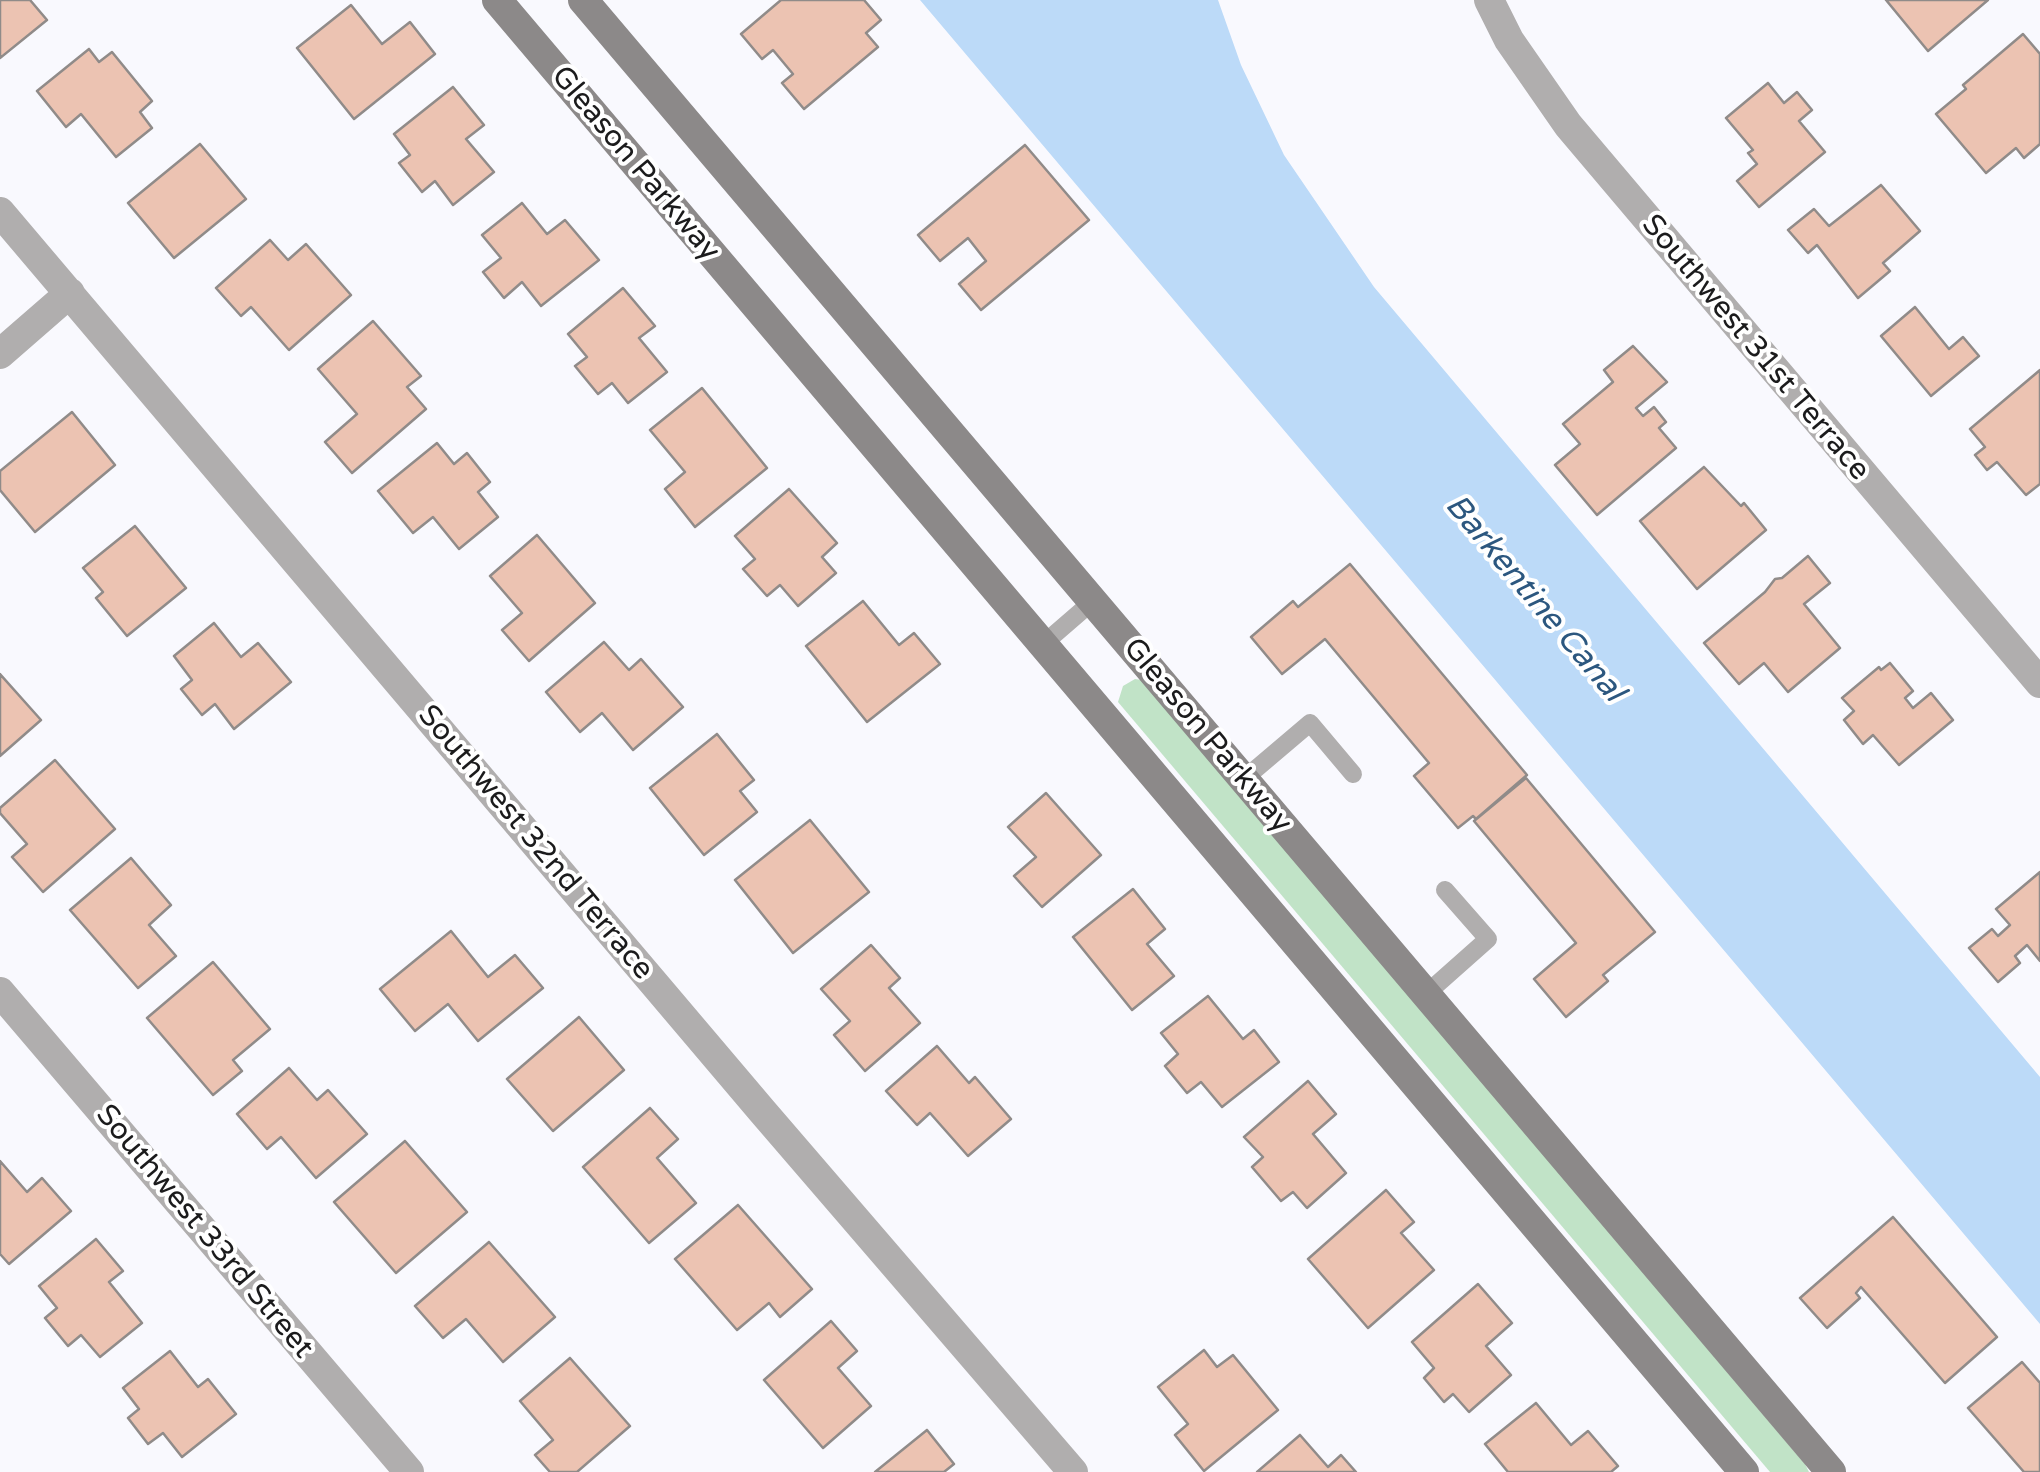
<!DOCTYPE html>
<style>
body{margin:0}
canvas{display:block;background:#f9f9fe}
</style>
<canvas width="2040" height="1472"></canvas>
<script>
const g = document.querySelector('canvas').getContext('2d');
g.lineJoin = 'round';
function paint(path, color) {
  g.fillStyle = color;
  g.fill(path, 'evenodd');
}
function poly(rows) {
  const path = new Path2D();
  for (const r of rows) {
    path.moveTo(r[0], r[1]);
    for (let i = 2; i < r.length; i += 2) path.lineTo(r[i], r[i + 1]);
  }
  return path;
}
function stroke(path, color, width, dash) {
  g.strokeStyle = color;
  g.lineWidth = width;
  g.lineCap = dash ? 'butt' : 'round';
  g.setLineDash(dash || []);
  g.stroke(path);
}
function label(font, color, halo, rows, align = 'center') {
  g.font = font + ' "Varela Round",sans-serif';
  g.lineWidth = 8;
  g.setLineDash([]);
  g.textBaseline = 'middle';
  g.strokeStyle = halo;
  g.fillStyle = color;
  for (const [text, x, y, turn = 0] of rows) {
    g.save();
    g.translate(x, y);
    g.rotate((+turn || 0) * Math.PI / 180);
    g.textAlign = isNaN(turn) ? turn : align;
    if (halo) g.strokeText(text, 0, 0);
    g.fillText(text, 0, 0);
    g.restore();
  }
}
const green = poly([
 [1135,679,1142,680,1805,1464,1809,1472,1770,1472,1118,702,1123,686]
]);
const water = poly([
 [920,0,1218,0,1241,65,1284,155,1374,287,2040,1077,2040,1324]
]);
const building = poly([
 [0,0,30,0,47,20,0,58,0,0],
 [781,0,864,0,881,20,866,33,878,47,804,109,782,83,793,74,773,50,762,59,741,34,781,0],
 [1886,0,1988,0,1928,51,1886,0],
 [351,5,382,44,410,22,435,54,354,119,297,48,351,5],
 [2023,34,2040,54,2040,144,2024,158,2016,148,1986,173,1936,114,1966,89,1963,85,2023,34],
 [89,49,99,62,112,52,152,101,140,112,152,128,116,157,81,114,66,127,37,91,89,49],
 [1768,83,1784,103,1797,92,1812,110,1799,121,1825,152,1759,207,1737,181,1757,164,1748,153,1753,150,1726,118,1768,83],
 [453,87,484,125,466,139,494,172,453,205,435,181,422,192,399,163,410,155,394,134,453,87],
 [200,144,246,199,174,258,128,203,200,144],
 [1025,145,1089,220,981,310,959,284,986,261,968,238,940,261,918,235,1025,145],
 [1881,185,1920,231,1883,263,1890,271,1858,298,1817,245,1808,253,1788,230,1814,209,1829,226,1881,185],
 [522,203,547,234,565,220,599,260,541,306,522,282,504,298,483,272,501,258,482,235,522,203],
 [270,240,288,260,306,244,351,295,289,350,251,307,241,316,216,288,270,240],
 [623,288,655,326,639,338,667,372,628,403,612,383,598,394,575,366,587,357,568,334,623,288],
 [1915,307,1949,349,1963,337,1979,356,1931,396,1881,336,1915,307],
 [373,321,421,376,407,387,426,409,352,473,325,442,357,414,318,369,373,321],
 [1633,346,1667,382,1636,408,1643,416,1654,407,1666,422,1659,428,1676,448,1597,515,1555,465,1580,444,1563,424,1613,382,1604,370,1633,346],
 [2040,370,2040,484,2026,495,1997,462,1987,470,1975,455,1985,447,1970,429,2040,370],
 [702,388,767,468,695,527,665,489,685,472,650,430,702,388],
 [72,412,115,465,35,532,0,490,0,471,72,412],
 [437,443,454,464,467,453,490,482,478,492,498,517,459,549,433,517,413,533,378,491,437,443],
 [1704,467,1741,506,1744,503,1766,530,1697,589,1640,521,1704,467],
 [789,489,837,543,822,557,836,573,798,606,780,585,767,596,743,569,755,559,735,536,789,489],
 [135,526,186,588,127,636,96,598,103,592,83,568,135,526],
 [537,535,595,603,529,661,502,630,522,613,490,576,537,535],
 [1808,556,1830,583,1804,604,1840,648,1788,692,1764,663,1739,684,1704,643,1765,592,1775,579,1782,578,1808,556],
 [1350,564,1527,775,1476,819,1473,816,1458,828,1414,776,1429,763,1325,639,1282,674,1251,637,1293,601,1298,607,1350,564],
 [863,601,899,645,914,633,940,664,867,722,806,646,863,601],
 [214,623,241,657,258,643,291,682,234,729,215,704,202,715,181,689,192,680,174,656,214,623],
 [604,642,629,670,641,659,683,707,633,750,602,713,580,732,546,692,604,642],
 [1890,663,1913,691,1905,698,1913,708,1931,693,1953,720,1899,765,1873,735,1863,744,1844,720,1854,711,1842,698,1879,667,1881,670,1890,663],
 [0,674,41,720,0,756,0,674],
 [717,734,754,780,740,791,757,812,704,855,650,788,717,734],
 [55,760,115,829,43,892,12,857,27,844,0,813,0,808,55,760],
 [1526,778,1655,932,1603,975,1608,981,1566,1017,1534,979,1576,943,1474,821,1526,778],
 [1046,793,1101,855,1042,907,1014,876,1036,857,1008,827,1046,793],
 [810,820,869,892,793,953,735,880,810,820],
 [131,858,171,905,149,925,176,956,138,988,70,910,131,858],
 [2040,872,2040,961,2027,945,2015,956,2020,963,1998,982,1969,948,1992,929,1998,936,2010,925,1996,909,2040,872],
 [1133,889,1165,929,1147,944,1174,976,1132,1010,1073,937,1133,889],
 [451,931,488,977,515,955,543,988,478,1041,448,1004,415,1031,380,989,451,931],
 [871,945,900,978,889,988,920,1023,865,1071,834,1035,850,1021,821,989,871,945],
 [213,962,270,1029,233,1060,242,1071,213,1095,147,1018,213,962],
 [1208,996,1243,1039,1254,1030,1279,1062,1222,1107,1201,1082,1187,1093,1165,1066,1178,1054,1161,1033,1208,996],
 [579,1017,624,1070,553,1131,507,1079,579,1017],
 [937,1046,969,1083,975,1077,1011,1119,968,1156,930,1113,917,1125,886,1091,937,1046],
 [289,1068,317,1100,328,1090,367,1134,316,1178,281,1137,267,1149,237,1114,289,1068],
 [1308,1081,1336,1114,1313,1134,1346,1173,1307,1208,1293,1192,1281,1201,1252,1167,1263,1157,1244,1137,1308,1081],
 [650,1108,678,1139,657,1158,696,1203,649,1243,583,1167,650,1108],
 [405,1141,467,1212,396,1273,334,1202,405,1141],
 [0,1161,27,1192,42,1178,71,1211,9,1264,0,1254,0,1161],
 [1386,1190,1414,1222,1401,1233,1434,1270,1368,1328,1308,1259,1386,1190],
 [738,1205,812,1289,780,1317,769,1303,737,1330,675,1259,738,1205],
 [1893,1217,1997,1337,1945,1383,1861,1287,1856,1293,1860,1298,1827,1328,1800,1298,1893,1217],
 [96,1239,123,1271,109,1282,142,1323,100,1357,81,1335,68,1346,45,1318,57,1308,39,1286,96,1239],
 [489,1242,555,1317,503,1362,466,1319,443,1338,415,1306,489,1242],
 [1478,1284,1512,1323,1486,1346,1511,1375,1469,1412,1453,1394,1444,1402,1424,1378,1434,1368,1412,1342,1478,1284],
 [831,1321,857,1351,838,1368,871,1406,823,1448,764,1380,831,1321],
 [1204,1350,1217,1367,1233,1355,1278,1410,1204,1471,1175,1435,1188,1424,1158,1387,1204,1350],
 [170,1351,198,1387,208,1379,236,1414,182,1457,163,1433,148,1444,128,1418,139,1409,123,1388,170,1351],
 [570,1358,630,1426,577,1472,550,1472,535,1455,553,1440,520,1401,570,1358],
 [2022,1362,2040,1383,2040,1472,2024,1472,1968,1408,2022,1362],
 [1536,1403,1571,1445,1588,1431,1618,1466,1611,1472,1508,1472,1485,1444,1536,1403],
 [927,1430,954,1464,944,1472,875,1472,927,1430],
 [1300,1435,1328,1467,1341,1455,1356,1472,1257,1472,1300,1435]
]);
const lane = poly([
 [1041,646,1093,601],
 [1244,779,1310,723,1353,774],
 [1426,994,1488,939,1445,890]
]);
const street = poly([
 [1489,0,1509,40,1568,125,2040,683],
 [0,212,763,1112,1073,1472],
 [0,354,70,293],
 [0,992,409,1472]
]);
const secondary = poly([
 [497,0,1744,1472],
 [583,0,1831,1472]
]);
const streetNames = [
 ["Gleason Parkway",635,164,50],
 ["Southwest 31st Terrace",1755,348,50],
 ["Gleason Parkway",1207,736,50],
 ["Southwest 32nd Terrace",535,843,50],
 ["Southwest 33rd Street",204,1232,50]
];
const waterNames = [
 ["Barkentine Canal",1534,599,50]
];
paint(green, '#c1e3c7');
paint(water, '#bcdaf8');
paint(building, '#ecc3b2');
stroke(building, '#908b89', 2.5);
stroke(lane, '#b0aeae', 18);
stroke(street, '#b0aeae', 30);
stroke(secondary, '#8c8989', 30);
label('30px', '#1b1b1c', '#fff', streetNames);
label('italic 32px', '#2c577f', '#fff', waterNames);
</script>
